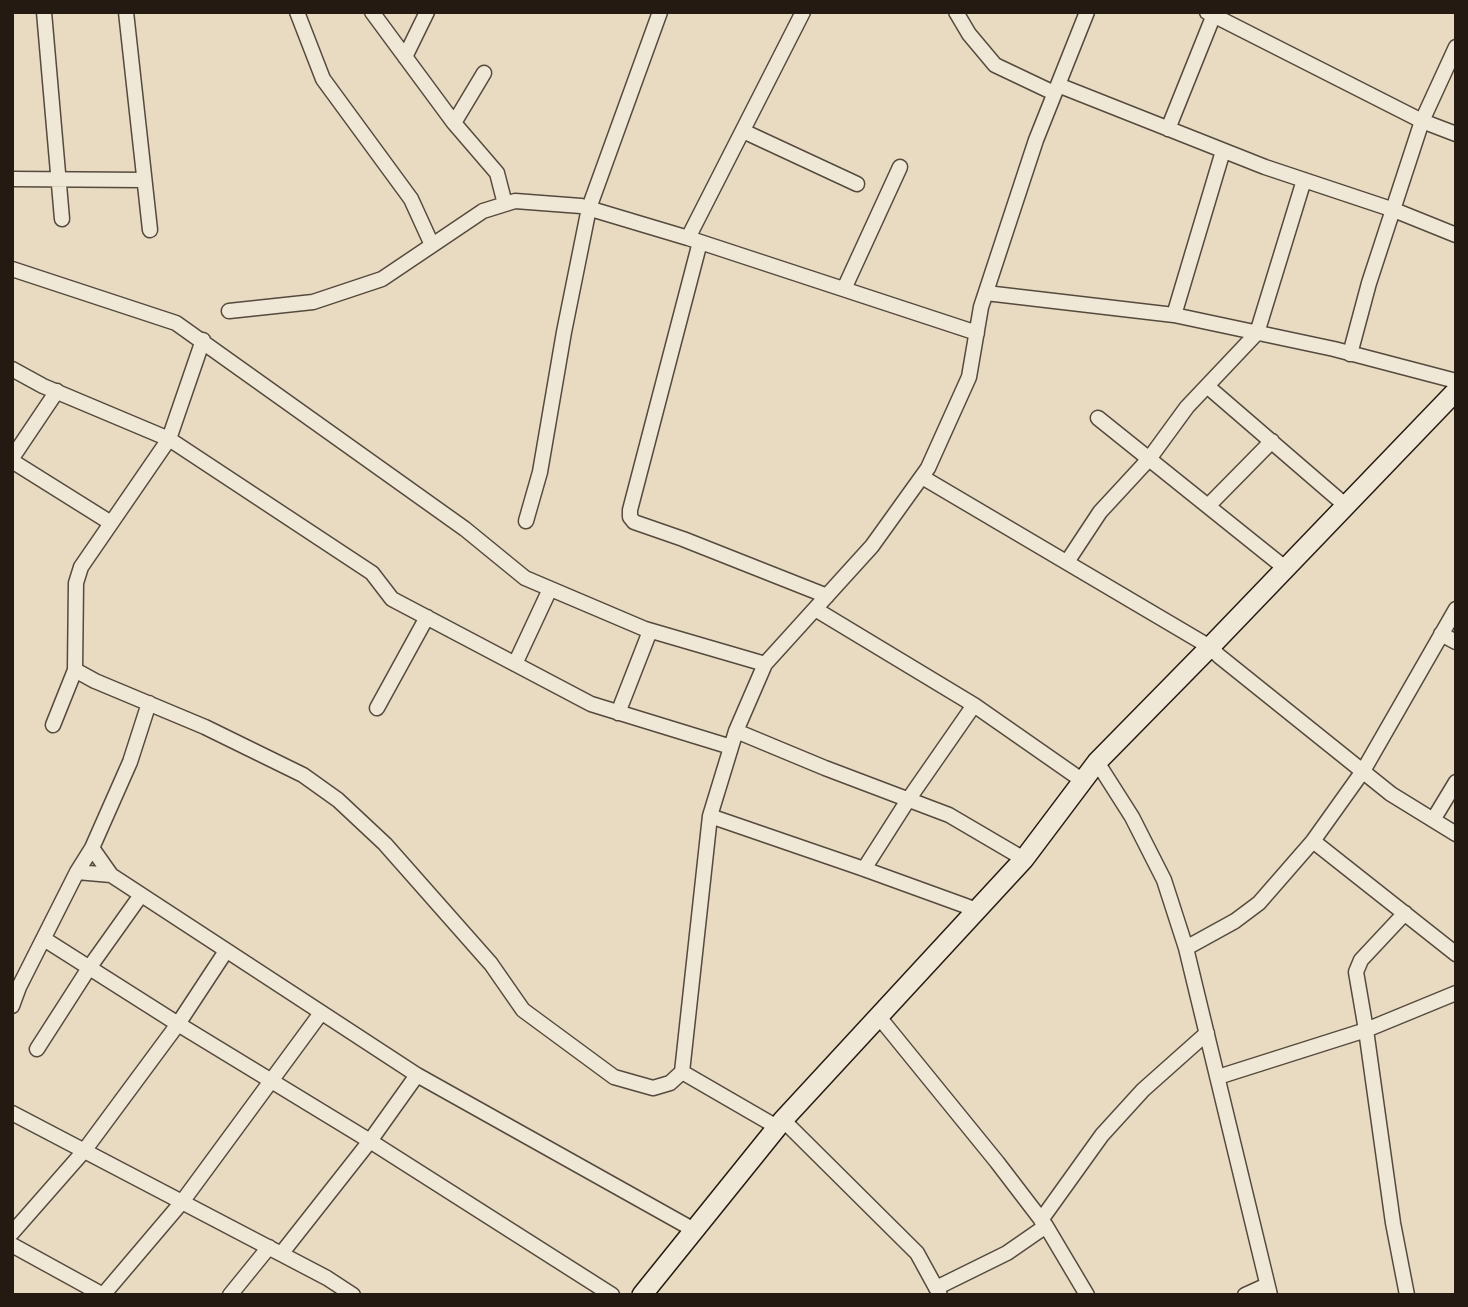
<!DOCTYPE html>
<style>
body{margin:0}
#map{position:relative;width:1468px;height:1307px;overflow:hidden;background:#e8dbc1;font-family:"EB Garamond",serif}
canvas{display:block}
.frame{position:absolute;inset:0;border:14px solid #241a11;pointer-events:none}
</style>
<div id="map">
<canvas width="1468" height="1307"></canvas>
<div class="frame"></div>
</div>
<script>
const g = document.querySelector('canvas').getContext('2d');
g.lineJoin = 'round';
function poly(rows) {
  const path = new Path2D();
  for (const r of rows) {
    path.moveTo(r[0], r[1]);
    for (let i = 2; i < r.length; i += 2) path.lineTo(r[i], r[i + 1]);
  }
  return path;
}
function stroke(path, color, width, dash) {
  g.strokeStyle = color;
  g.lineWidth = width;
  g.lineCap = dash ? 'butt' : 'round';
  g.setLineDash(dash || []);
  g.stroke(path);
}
const street = poly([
 [44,12,62,219],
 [126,12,150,230],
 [297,12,323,79,411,199,432,245],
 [372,12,454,123,497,173,505,204],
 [956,12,969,34,995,65,1054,93],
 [1207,12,1422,121,1456,134],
 [405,57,427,12],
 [1058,85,1265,167,1394,210,1456,235],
 [454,123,484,73],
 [1168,129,1215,12],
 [743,131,857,184],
 [12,179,144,180],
 [688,238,803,12],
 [700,242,630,510,630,517,634,522,683,539,827,596],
 [12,269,176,323,465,529,525,578,645,629,765,664],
 [844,289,900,167],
 [986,293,1174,315,1334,349,1456,381],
 [229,311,313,302,382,279,483,211,515,201,581,206,688,238,977,333],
 [1174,315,1223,151],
 [1350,354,1369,283,1422,121,1456,47],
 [12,369,43,386,169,439,372,573,392,599,591,704,731,747],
 [1207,386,1345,505],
 [1098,418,1285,568],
 [12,458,57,391],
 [12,461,111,523],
 [922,477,1210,647,1219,656,1391,794,1456,834],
 [1208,506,1272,441],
 [526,521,540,472,564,332,589,208,660,12],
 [1067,562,1100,512,1149,459,1187,407,1257,333,1304,180],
 [815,609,974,705,1083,781],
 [1441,634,1456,642],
 [515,664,550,589],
 [75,670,95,681,205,727,303,775,338,800,385,844,491,964,523,1010,614,1077,653,1088,670,1083,682,1072,710,816,736,731,765,664,872,546,928,468,969,377,981,307,1036,140,1087,12],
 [974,705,908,800,864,869,977,910],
 [377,708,427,617],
 [618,713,650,631],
 [53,725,75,670,76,583,81,567,169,439,203,340],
 [736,731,825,768,949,815,1024,859],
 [1097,762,1132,817,1164,880,1186,948,1270,1295],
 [710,816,864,869],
 [1433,820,1456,782],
 [1313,841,1456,954],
 [92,848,111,875,417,1075,694,1230],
 [77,872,111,875],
 [1405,913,1361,960,1356,972,1366,1030,1393,1223,1407,1295],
 [44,939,178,1024,370,1141,612,1295],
 [1186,948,1235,921,1259,903,1313,841,1363,771,1456,609],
 [12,1006,19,987,77,872,92,848,130,762,149,703],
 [879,1017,997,1162,1046,1226,1087,1295],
 [37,1049,89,968,141,895],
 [682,1072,777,1127],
 [1218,1077,1366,1030,1456,993],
 [12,1113,327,1278,353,1295],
 [783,1120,917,1253,940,1295],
 [1041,1220,1102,1135,1143,1090,1207,1033],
 [12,1233,84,1151,178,1024,226,951],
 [12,1245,103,1295,182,1202,321,1013],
 [281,1254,370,1141,417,1075],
 [936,1288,1007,1253,1046,1226],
 [230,1295,269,1247],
 [1245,1295,1267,1285]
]);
const secondary = poly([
 [642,1295,783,1120,1024,859,1097,762,1210,647,1456,391]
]);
stroke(street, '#554a3d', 17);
stroke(secondary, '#241a11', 22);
stroke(street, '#f0e8d7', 14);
stroke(secondary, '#f0e8d7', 19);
</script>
